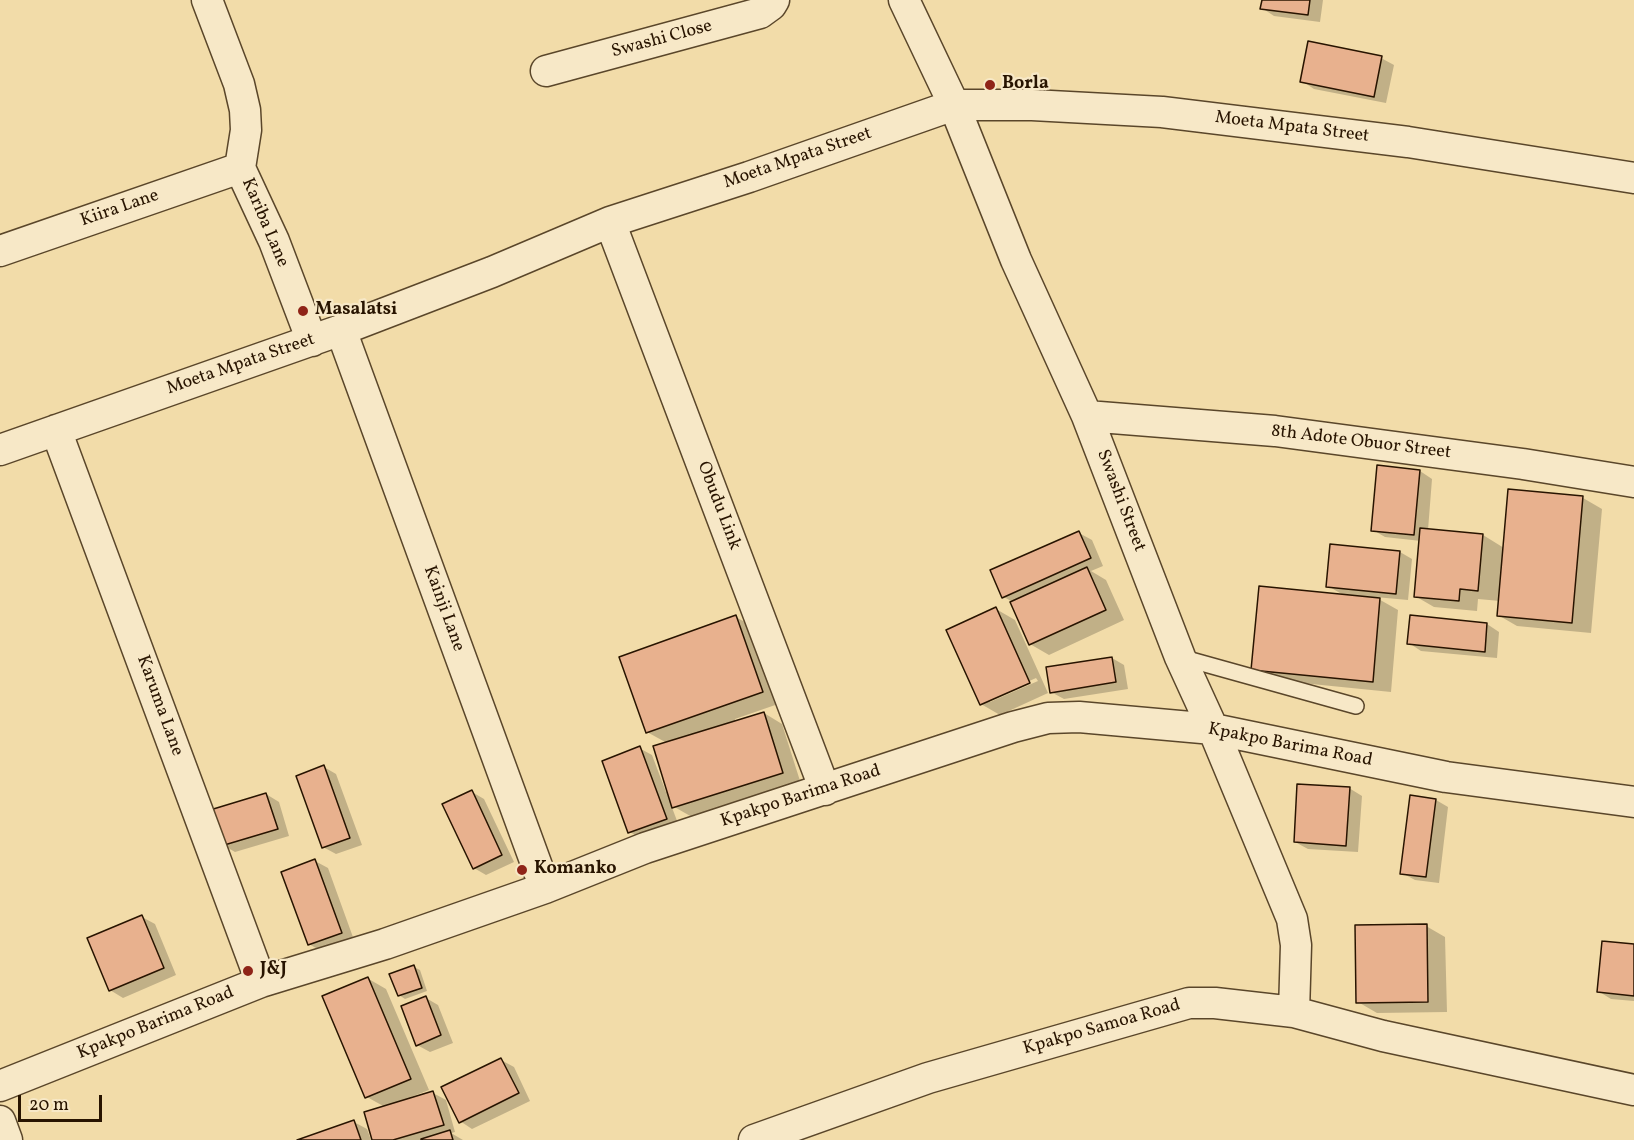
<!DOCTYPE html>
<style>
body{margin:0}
#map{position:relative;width:1634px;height:1140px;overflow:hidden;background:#f2dca9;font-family:Vollkorn,serif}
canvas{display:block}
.scale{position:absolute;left:18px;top:1095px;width:84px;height:27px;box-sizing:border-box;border:3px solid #281400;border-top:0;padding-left:8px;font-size:18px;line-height:21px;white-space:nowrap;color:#281400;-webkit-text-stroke:4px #f7e8c7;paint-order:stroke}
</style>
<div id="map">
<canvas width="1634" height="1140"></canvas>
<div class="scale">20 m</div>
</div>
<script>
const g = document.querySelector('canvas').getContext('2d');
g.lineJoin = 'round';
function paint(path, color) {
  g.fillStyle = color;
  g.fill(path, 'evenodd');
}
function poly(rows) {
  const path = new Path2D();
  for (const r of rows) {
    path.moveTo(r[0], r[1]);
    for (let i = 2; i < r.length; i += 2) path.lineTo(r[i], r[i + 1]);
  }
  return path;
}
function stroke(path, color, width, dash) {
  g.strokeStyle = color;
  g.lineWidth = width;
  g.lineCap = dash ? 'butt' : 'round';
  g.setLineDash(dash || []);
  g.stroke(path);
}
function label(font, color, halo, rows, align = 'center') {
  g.font = font + ' Vollkorn,serif';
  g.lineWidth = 4.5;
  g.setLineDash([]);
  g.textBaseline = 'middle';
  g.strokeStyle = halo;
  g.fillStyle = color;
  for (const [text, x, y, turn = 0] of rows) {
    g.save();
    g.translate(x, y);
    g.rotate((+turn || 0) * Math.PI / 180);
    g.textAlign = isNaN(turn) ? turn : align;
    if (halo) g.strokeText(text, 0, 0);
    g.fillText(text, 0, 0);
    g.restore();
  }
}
const shadow = poly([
 [1263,0,1323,0,1320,22,1274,16,1262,8],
 [1381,58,1394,65,1386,103,1314,89,1302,81],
 [1420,471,1432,479,1428,530,1483,535,1504,548,1510,491,1583,498,1602,509,1591,633,1517,626,1498,615,1500,601,1478,599,1477,611,1434,607,1415,596,1421,541,1385,537,1373,530],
 [1079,533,1092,540,1103,566,1091,571,1106,580,1124,620,1049,655,1030,644,1011,601,1004,597],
 [1400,552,1412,559,1408,600,1375,597,1398,610,1391,692,1272,680,1253,669,1345,596,1328,586],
 [996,609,1015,620,1048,693,1000,715,981,704],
 [1036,678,1038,681,990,702,990,699],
 [736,617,755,628,781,703,735,719,736,722,764,713,782,724,801,784,692,817,671,805,679,826,642,839,630,832,639,748,652,755,666,792,668,792,667,743,647,732],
 [1487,624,1499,632,1497,658,1421,651,1409,643],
 [1112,658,1124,665,1128,689,1064,699,1051,692],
 [324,767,336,774,362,845,336,854,323,847],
 [1349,788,1362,796,1358,852,1308,849,1295,842],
 [472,792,484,799,514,862,486,875,474,868],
 [266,794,279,802,289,836,235,852,223,845],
 [1436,800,1448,807,1439,883,1415,880,1402,873],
 [315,861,328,868,354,940,321,951,309,944],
 [142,917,155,924,176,975,123,998,110,990,89,939],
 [1426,926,1445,937,1447,1012,1377,1013,1358,1002],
 [1634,946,1634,1001,1611,999,1598,991],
 [414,967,420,970,427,991,405,999,399,995],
 [367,978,386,989,429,1090,411,1097,412,1099,433,1093,446,1100,455,1132,451,1133,463,1140,374,1140,385,1107,367,1097],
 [426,998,438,1005,453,1043,430,1052,417,1045],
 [501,1060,514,1067,530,1101,472,1129,460,1121],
 [354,1122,367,1129,371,1140,302,1140]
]);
const building = poly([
 [1262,0,1310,0,1308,15,1260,9,1262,0],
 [1308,41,1382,56,1374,97,1300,82,1308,41],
 [1377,465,1420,470,1414,535,1371,531,1377,465],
 [1508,489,1583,496,1572,623,1497,616,1508,489],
 [1420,528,1483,534,1478,591,1460,589,1459,601,1414,597,1420,528],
 [1079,531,1091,558,1002,598,990,570,1079,531],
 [1330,544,1400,551,1396,594,1326,587,1330,544],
 [1087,567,1106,610,1029,645,1010,602,1087,567],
 [1259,586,1380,598,1373,682,1251,670,1259,586],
 [996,607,1030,683,980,705,946,630,996,607],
 [736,615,763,692,646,733,619,657,736,615],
 [1410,615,1487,623,1485,652,1407,644,1410,615],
 [1112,657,1116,682,1050,693,1046,667,1112,657],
 [764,712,783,773,672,808,653,746,764,712],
 [640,746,667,819,628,833,602,761,640,746],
 [324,765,350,838,322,848,296,776,324,765],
 [1297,784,1350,787,1346,846,1294,842,1297,784],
 [472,790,502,855,473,869,442,804,472,790],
 [266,793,278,829,221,846,210,810,266,793],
 [1410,795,1436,799,1426,877,1400,874,1410,795],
 [315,859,342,933,308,945,281,872,315,859],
 [142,915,164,968,109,991,87,938,142,915],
 [1427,924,1428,1002,1356,1003,1355,925,1427,924],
 [1602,941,1634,944,1634,996,1597,992,1602,941],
 [414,965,422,988,398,996,389,974,414,965],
 [368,977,411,1079,365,1098,322,996,368,977],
 [426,996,441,1035,416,1046,401,1006,426,996],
 [501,1058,519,1093,459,1123,441,1087,501,1058],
 [433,1091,444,1125,393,1140,372,1140,364,1112,433,1091],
 [354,1120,361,1140,297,1140,354,1120],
 [450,1130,453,1140,421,1140,421,1139,450,1130]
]);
const service = poly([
 [1180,657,1356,706]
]);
const minor = poly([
 [207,0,239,84,245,110,246,130,240,168,274,241,312,341],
 [904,0,954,105,1016,260,1087,416,1180,657,1213,729,1292,919,1296,945,1294,1012],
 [546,71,760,13,771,5,774,0],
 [610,222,825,790],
 [0,251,240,168],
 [341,330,545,888],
 [1087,416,1275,431,1523,464,1634,482],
 [56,430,261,982],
 [0,450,341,330,492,272,610,222,749,177,954,105,1032,105,1162,112,1408,142,1634,178],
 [0,1086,261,982,385,944,545,888,645,848,1013,727,1048,718,1079,717,1213,729,1446,777,1634,802],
 [0,1121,7,1140],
 [754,1140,928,1078,1189,1003,1215,1003,1294,1012,1383,1036,1634,1090]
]);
const markers = [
 [990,85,6,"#8f2418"],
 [303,311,6,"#8f2418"],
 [522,870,6,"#8f2418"],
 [248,971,6,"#8f2418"]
];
const streetNames = [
 ["Swashi Close",662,40,-15],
 ["Moeta Mpata Street",1292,128,7],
 ["Moeta Mpata Street",798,159,-19],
 ["Kiira Lane",120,209,-19],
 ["Kariba Lane",264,223,67],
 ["Moeta Mpata Street",241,365,-19],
 ["8th Adote Obuor Street",1361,443,7],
 ["Swashi Street",1120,501,69],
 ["Obudu Link",718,506,69],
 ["Kainji Lane",443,609,70],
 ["Karuma Lane",159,706,70],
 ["Kpakpo Barima Road",1290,746,11],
 ["Kpakpo Barima Road",801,797,-18],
 ["Kpakpo Barima Road",156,1024,-22],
 ["Kpakpo Samoa Road",1102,1028,-16]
];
const poiNames = [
 ["Borla",1002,85],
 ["Masalatsi",315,311],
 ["Komanko",534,870],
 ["J&J",260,971]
];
paint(shadow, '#0003');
paint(building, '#e8b18e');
stroke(building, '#281400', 1.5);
stroke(service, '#5a462a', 18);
stroke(minor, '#5a462a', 33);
stroke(service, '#f7e8c7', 15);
stroke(minor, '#f7e8c7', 30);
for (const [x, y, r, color] of markers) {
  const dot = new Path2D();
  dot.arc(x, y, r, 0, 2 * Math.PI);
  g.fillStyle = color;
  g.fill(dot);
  stroke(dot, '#f7e8c7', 2);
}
label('18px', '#281400', '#f7e8c7', streetNames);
label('bold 18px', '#281400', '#f7e8c7', poiNames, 'left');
</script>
